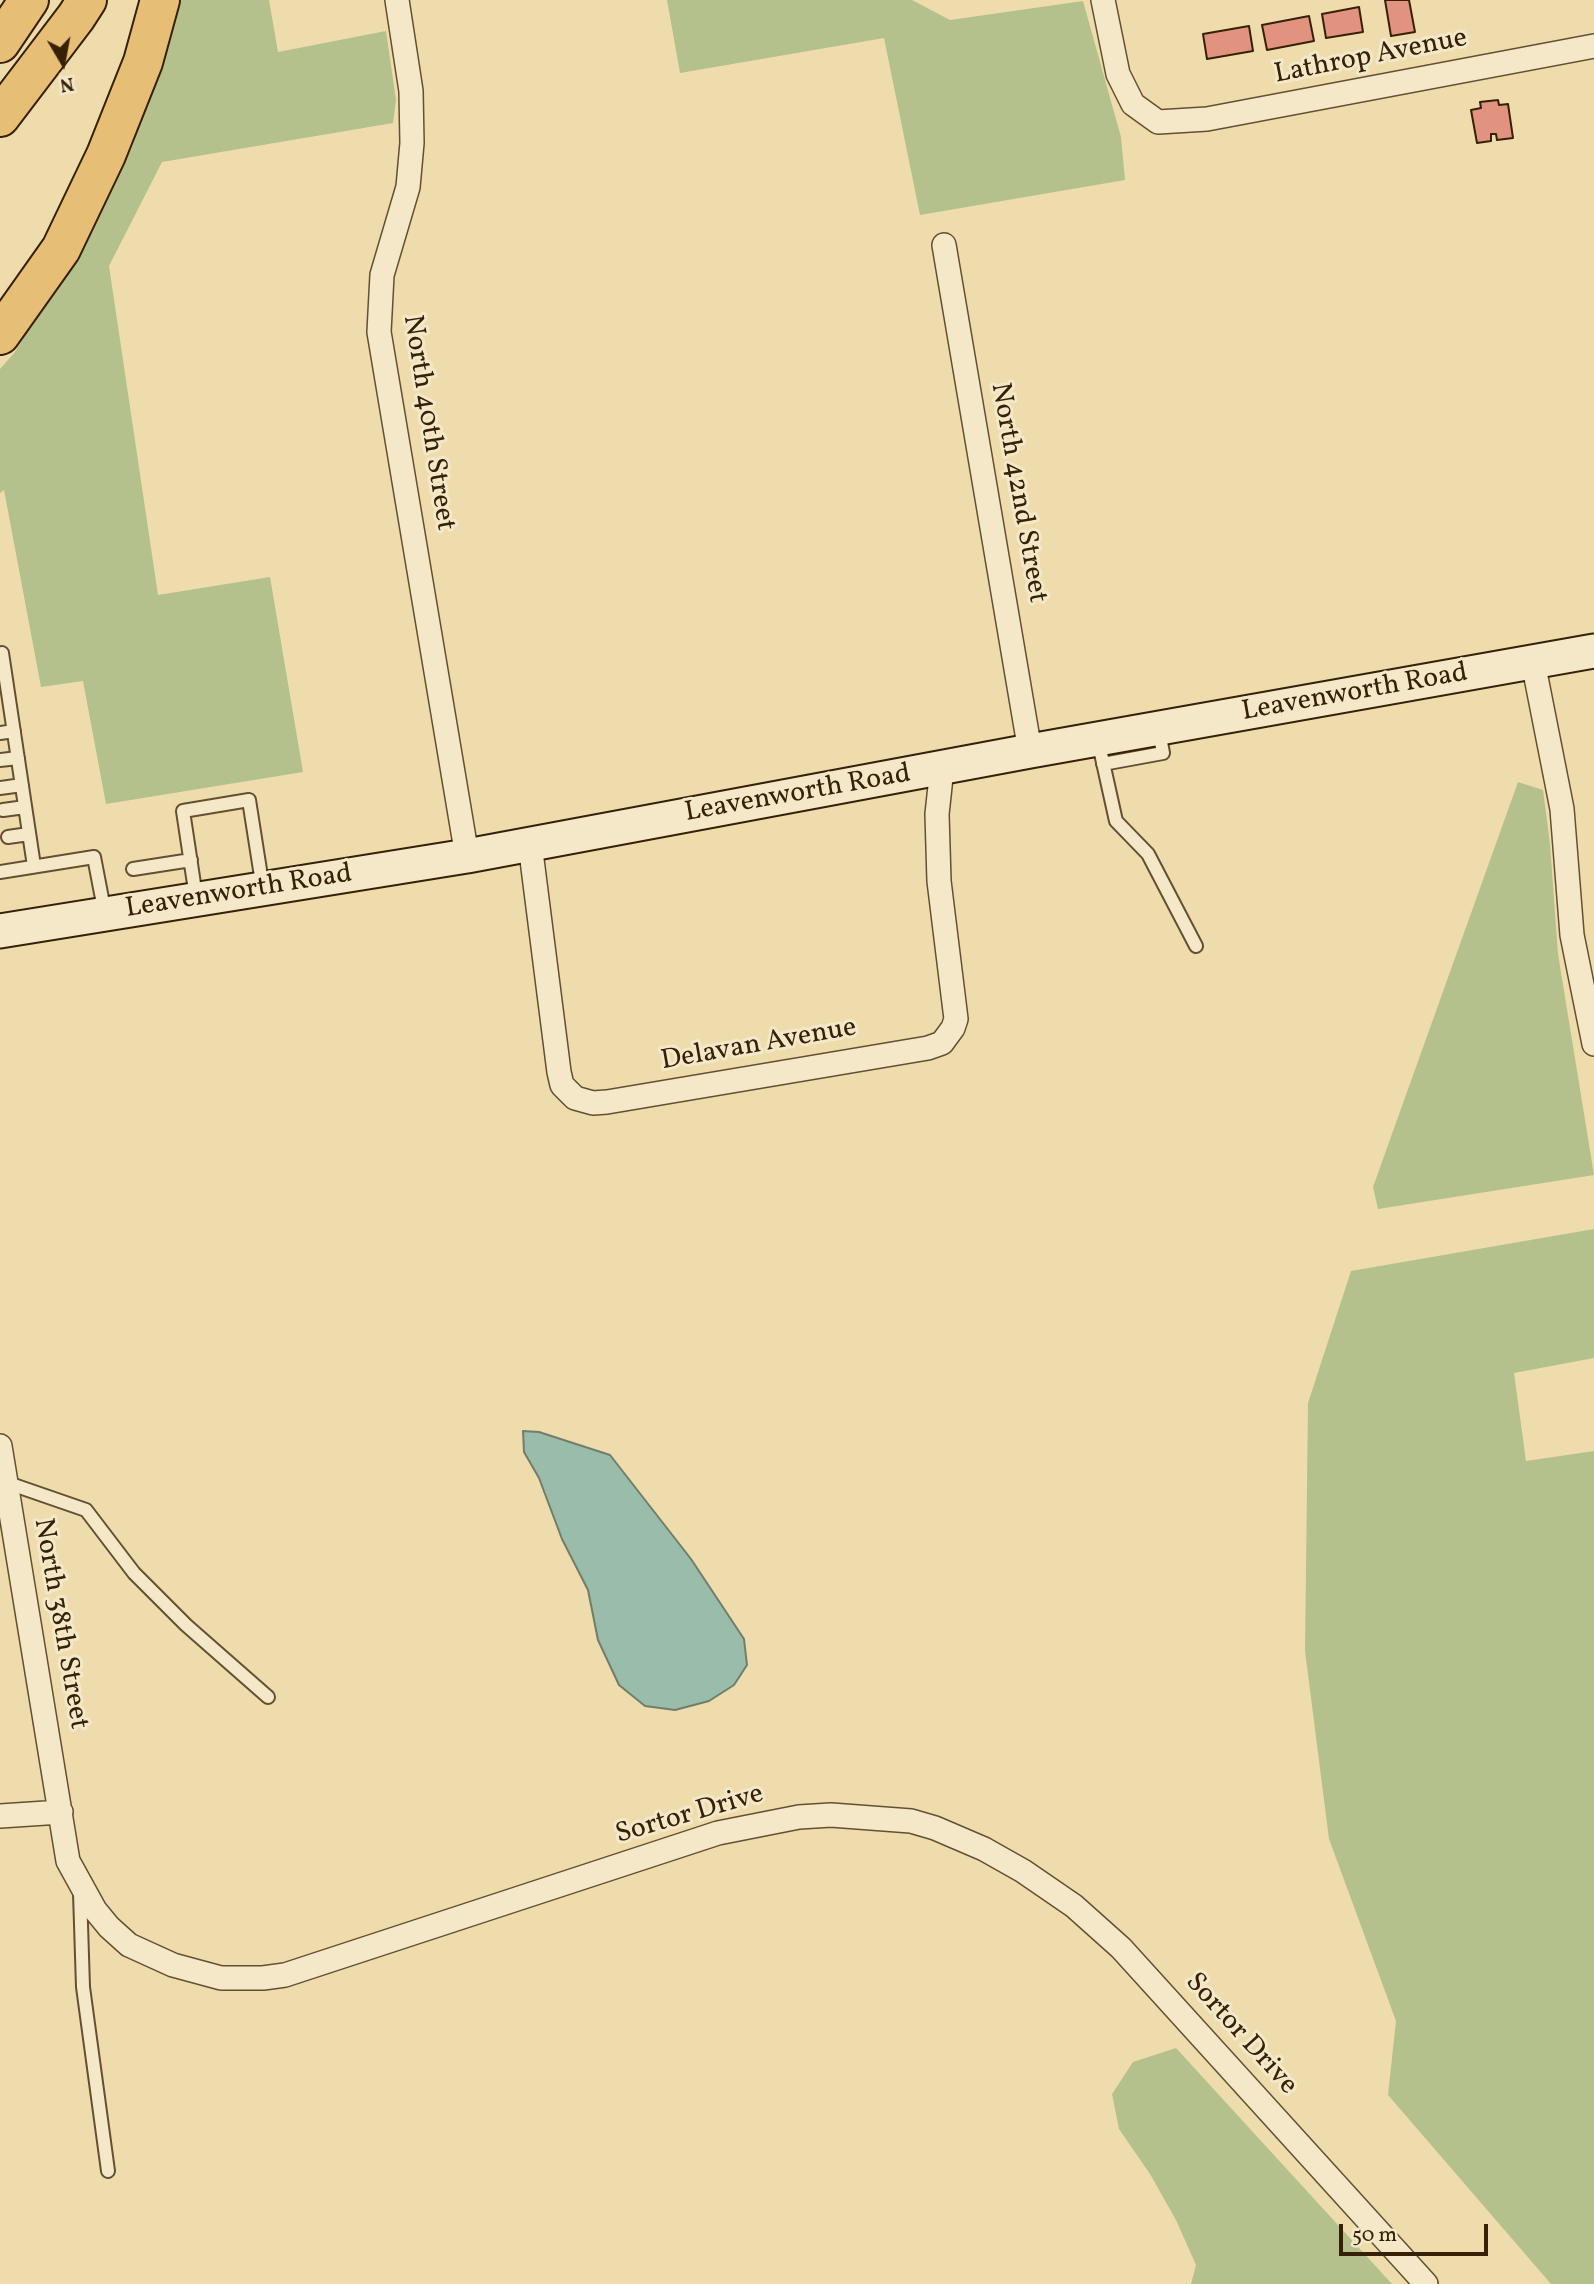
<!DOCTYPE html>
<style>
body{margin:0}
#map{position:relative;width:1594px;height:2284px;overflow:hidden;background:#eedcac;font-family:Vollkorn,serif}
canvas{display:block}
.north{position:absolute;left:28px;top:28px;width:70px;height:70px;-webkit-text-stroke:5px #f4e8c9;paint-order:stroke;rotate:170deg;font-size:19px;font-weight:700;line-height:28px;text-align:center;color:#362106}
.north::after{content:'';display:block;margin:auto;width:24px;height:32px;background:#362106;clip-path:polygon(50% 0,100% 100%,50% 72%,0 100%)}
.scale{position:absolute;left:1339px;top:2224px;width:149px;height:32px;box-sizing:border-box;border:4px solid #362106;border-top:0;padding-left:9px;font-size:21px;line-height:24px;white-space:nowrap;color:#362106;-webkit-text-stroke:5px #f4e8c9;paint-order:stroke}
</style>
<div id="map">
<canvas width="1594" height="2284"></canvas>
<div class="north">N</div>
<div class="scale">50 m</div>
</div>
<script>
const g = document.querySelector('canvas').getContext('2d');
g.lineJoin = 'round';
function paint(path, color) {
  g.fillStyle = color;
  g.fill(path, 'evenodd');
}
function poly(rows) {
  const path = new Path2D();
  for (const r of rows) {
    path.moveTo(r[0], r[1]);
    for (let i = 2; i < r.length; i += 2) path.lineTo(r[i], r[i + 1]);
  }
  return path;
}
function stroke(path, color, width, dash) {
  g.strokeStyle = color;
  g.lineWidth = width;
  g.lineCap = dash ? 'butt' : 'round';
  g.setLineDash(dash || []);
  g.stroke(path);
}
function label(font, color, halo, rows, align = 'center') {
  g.font = font + ' Vollkorn,serif';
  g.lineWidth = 6;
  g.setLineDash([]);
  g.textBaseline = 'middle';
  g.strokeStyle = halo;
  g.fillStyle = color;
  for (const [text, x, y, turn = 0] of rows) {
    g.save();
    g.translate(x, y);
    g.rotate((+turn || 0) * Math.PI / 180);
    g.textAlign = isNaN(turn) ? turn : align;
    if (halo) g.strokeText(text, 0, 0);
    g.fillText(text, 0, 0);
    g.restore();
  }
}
const green = poly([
 [181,0,269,0,278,52,386,31,396,100,393,123,162,162,109,266,158,595,270,577,303,772,106,804,83,681,41,687,4,490,0,493,0,369,15,352,77,251,131,150],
 [667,0,912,0,950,20,1083,1,1121,137,1125,180,920,215,884,38,680,73],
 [1518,782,1543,790,1550,844,1558,954,1594,1175,1378,1209,1373,1187],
 [1594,1229,1594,1358,1514,1373,1526,1461,1594,1451,1594,2284,1551,2284,1388,2095,1396,2021,1329,1839,1305,1651,1308,1403,1351,1271],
 [1176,2048,1392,2284,1191,2284,1196,2265,1176,2220,1150,2174,1119,2129,1112,2094,1133,2062]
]);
const water = poly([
 [523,1431,539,1432,610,1455,691,1559,744,1639,747,1665,734,1685,709,1701,675,1710,645,1706,619,1685,598,1640,588,1590,562,1539,539,1478,524,1452,523,1431]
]);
const building = poly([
 [1385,0,1409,0,1415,32,1391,36,1385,0],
 [1359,7,1363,32,1326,38,1322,14,1359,7],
 [1309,16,1314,41,1267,50,1262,25,1309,16],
 [1249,26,1253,51,1207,59,1203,34,1249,26],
 [1498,100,1499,105,1508,104,1513,138,1497,140,1496,134,1491,134,1491,141,1477,143,1471,110,1481,108,1480,102,1498,100]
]);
const service = poly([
 [0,654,2,653,34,866],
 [0,733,14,731],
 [1098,740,1116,821,1148,854,1196,946],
 [0,760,18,758],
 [1103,764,1163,753,1159,731],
 [0,788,22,785],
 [3,810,25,807],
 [8,837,29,834],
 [133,869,191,860],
 [0,872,94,857,105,914],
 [196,897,183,811,249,800,263,889],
 [5,1482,86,1510,134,1573,186,1625,268,1697],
 [80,1893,83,1987,108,2171]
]);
const minor = poly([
 [397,0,411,91,412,143,408,187,382,275,379,332,467,856],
 [1103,0,1118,74,1133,104,1158,122,1207,119,1594,46],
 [944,245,1030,751],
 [1533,662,1562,809,1572,935,1594,1044],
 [530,844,559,1072,562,1085,575,1098,593,1103,607,1102,928,1048,942,1043,953,1028,956,1019,939,881,937,814,942,768],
 [0,1446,68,1861,95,1910,109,1927,129,1945,173,1965,221,1978,263,1978,285,1975,718,1833,799,1817,831,1815,911,1821,935,1828,984,1849,1023,1871,1074,1906,1121,1948,1426,2284],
 [0,1816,61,1812]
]);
const secondary = poly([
 [0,931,467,856,1030,751,1594,651]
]);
const motorway = poly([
 [0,43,29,0],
 [0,117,76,17,87,0],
 [0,335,61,249,106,155,143,62,160,0]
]);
const streetNames = [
 ["Lathrop Avenue",1371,58,-11],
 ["North 40th Street",427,423,81],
 ["North 42nd Street",1017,493,80],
 ["Leavenworth Road",1355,694,-10],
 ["Leavenworth Road",798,795,-10],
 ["Leavenworth Road",239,893,-9],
 ["Delavan Avenue",759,1046,-10],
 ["North 38th Street",59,1624,80],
 ["Sortor Drive",690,1816,-16],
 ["Sortor Drive",1240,2035,48]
];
paint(green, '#b5c18c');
paint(water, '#99bcab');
stroke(water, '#717e69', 2);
paint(building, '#e1937f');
stroke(building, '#362106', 2);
stroke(service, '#645030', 16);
stroke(minor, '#645030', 26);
stroke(secondary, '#362106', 37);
stroke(motorway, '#362106', 42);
stroke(service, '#f4e8c9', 12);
stroke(minor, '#f4e8c9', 23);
stroke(secondary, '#f4e8c9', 33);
stroke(motorway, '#e7be76', 38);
label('28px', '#362106', '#f4e8c9', streetNames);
</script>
